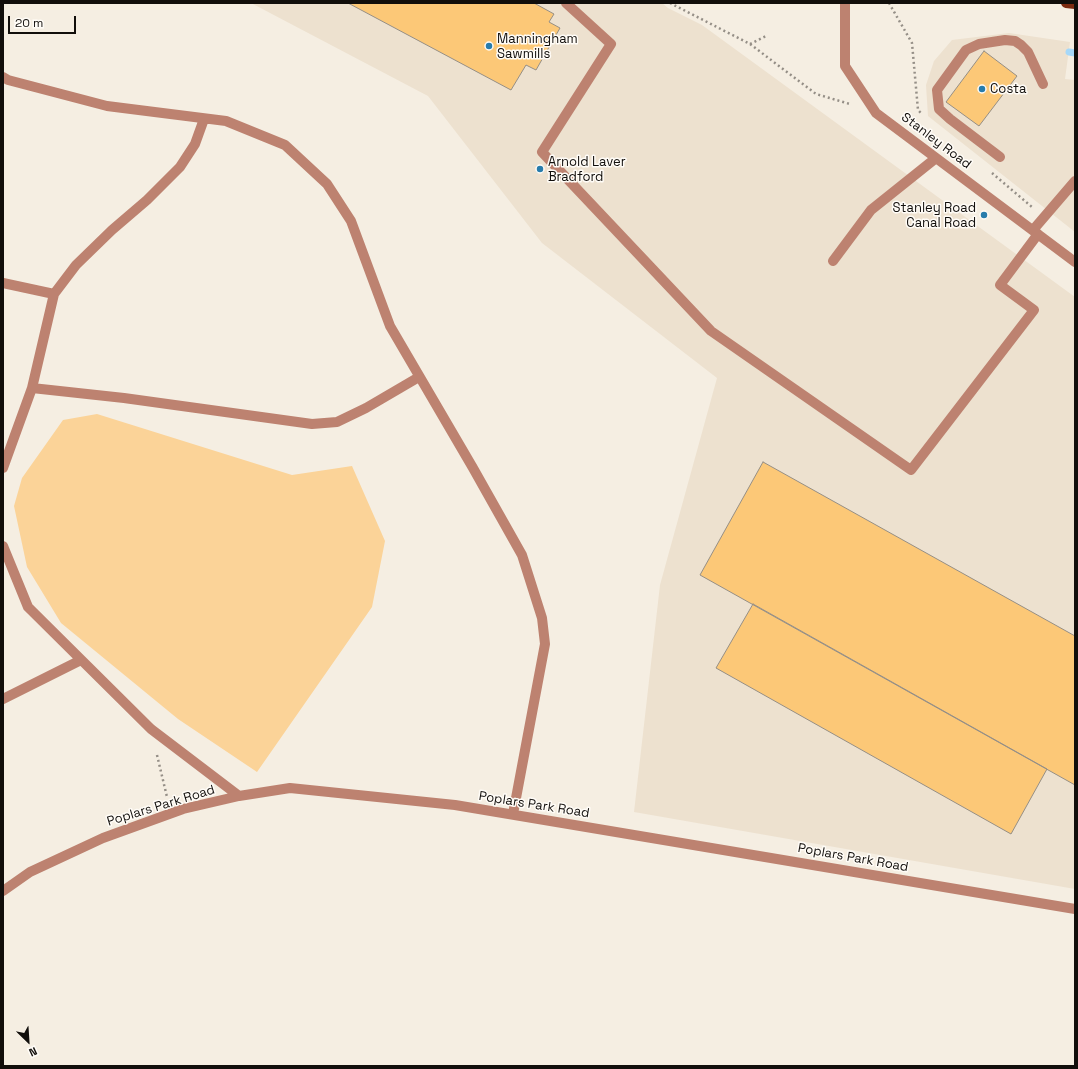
<!DOCTYPE html>
<style>
body{margin:0}
#map{position:relative;width:1078px;height:1069px;overflow:hidden;background:#f5eee2;font-family:"Space Grotesk",sans-serif}
canvas{display:block}
.frame{position:absolute;inset:0;border:4px solid #110e0b;pointer-events:none}
.north{position:absolute;left:8px;top:1021px;width:40px;height:40px;-webkit-text-stroke:3px #fffcf7;paint-order:stroke;rotate:155deg;font-size:11px;font-weight:700;line-height:16px;text-align:center;color:#110e0b}
.north::after{content:'';display:block;margin:auto;width:14px;height:18px;background:#110e0b;clip-path:polygon(50% 0,100% 100%,50% 72%,0 100%)}
.scale{position:absolute;left:8px;top:16px;width:68px;height:18px;box-sizing:border-box;border:2px solid #110e0b;border-top:0;padding-left:5px;font-size:12px;line-height:14px;white-space:nowrap;color:#110e0b;-webkit-text-stroke:3px #fffcf7;paint-order:stroke}
</style>
<div id="map">
<canvas width="1078" height="1069"></canvas>
<div class="frame"></div>
<div class="north">N</div>
<div class="scale">20 m</div>
</div>
<script>
const g = document.querySelector('canvas').getContext('2d');
g.lineJoin = 'round';
function paint(path, color) {
  g.fillStyle = color;
  g.fill(path, 'evenodd');
}
function poly(rows) {
  const path = new Path2D();
  for (const r of rows) {
    path.moveTo(r[0], r[1]);
    for (let i = 2; i < r.length; i += 2) path.lineTo(r[i], r[i + 1]);
  }
  return path;
}
function stroke(path, color, width, dash) {
  g.strokeStyle = color;
  g.lineWidth = width;
  g.lineCap = dash ? 'butt' : 'round';
  g.setLineDash(dash || []);
  g.stroke(path);
}
function label(font, color, halo, rows, align = 'center') {
  g.font = font + ' "Space Grotesk",sans-serif';
  g.lineWidth = 3;
  g.setLineDash([]);
  g.textBaseline = 'middle';
  g.strokeStyle = halo;
  g.fillStyle = color;
  for (const [text, x, y, turn = 0] of rows) {
    g.save();
    g.translate(x, y);
    g.rotate((+turn || 0) * Math.PI / 180);
    g.textAlign = isNaN(turn) ? turn : align;
    if (halo) g.strokeText(text, 0, 0);
    g.fillText(text, 0, 0);
    g.restore();
  }
}
const built = poly([
 [251,3,662,3,668,8,702,25,1075,297,1075,889,634,812,660,585,717,378,542,243,428,96],
 [1009,33,1070,42,1065,79,1075,80,1075,232,928,116,926,85,934,61,952,40]
]);
const green = poly([
 [97,414,292,475,352,466,385,541,372,607,257,772,178,719,61,623,27,567,14,506,22,478,63,420]
]);
const stream = poly([
 [1069,52,1075,53]
]);
const building = poly([
 [348,3,534,3,554,14,549,22,560,28,536,70,526,65,511,90,348,3],
 [984,51,1017,76,979,126,946,102,984,51],
 [763,462,1075,636,1075,785,700,575,763,462],
 [753,604,1047,769,1011,834,716,668,753,604]
]);
const path = poly([
 [670,3,750,44,816,94,850,104],
 [889,3,912,43,918,110,922,114],
 [750,44,766,36],
 [992,173,1032,207],
 [157,755,167,797]
]);
const minor = poly([
 [566,3,611,44,542,152,711,331,911,470,1034,310,1000,285,1038,234],
 [845,3,845,66,876,113,1075,262],
 [3,77,8,80,107,106,226,121,285,145,327,184,351,221,390,326,473,468,522,555,542,618,545,644,513,814],
 [1000,157,950,119,939,109,937,90,966,50,979,44,1005,40,1015,41,1021,45,1028,52,1043,84],
 [1033,230,1075,181],
 [833,261,871,210,936,158],
 [3,283,54,294],
 [32,388,124,398,312,424,337,422,366,408,419,377],
 [3,468,32,388,54,294,76,265,112,230,147,200,180,167,195,144,204,119],
 [3,546,28,607,151,729,239,796],
 [3,699,81,660],
 [3,891,30,872,103,838,183,809,239,796,290,788,455,805,1075,909]
]);
const major = poly([
 [1066,3,1075,4]
]);
const markers = [
 [489,46,4,"#277cac"],
 [982,89,4,"#277cac"],
 [540,169,4,"#277cac"],
 [984,215,4,"#277cac"]
];
const poiNames = [
 ["Manningham",497,39],
 ["Sawmills",497,54],
 ["Costa",990,89],
 ["Arnold Laver",548,162],
 ["Bradford",548,177],
 ["Stanley Road",976,208,"right"],
 ["Canal Road",976,223,"right"]
];
const streetNames = [
 ["Stanley Road",936,141,37],
 ["Poplars Park Road",534,805,9],
 ["Poplars Park Road",161,806,-17],
 ["Poplars Park Road",853,858,10]
];
paint(built, '#ede1cf');
paint(green, '#fbd398');
stroke(stream, '#a6d8f9', 7);
paint(building, '#fcc877');
stroke(building, '#968f85', 1);
stroke(path, '#958f87', 2.5, [2, 3]);
stroke(minor, '#bd8270', 10);
stroke(major, '#7c2a10', 10);
for (const [x, y, r, color] of markers) {
  const dot = new Path2D();
  dot.arc(x, y, r, 0, 2 * Math.PI);
  g.fillStyle = color;
  g.fill(dot);
  stroke(dot, '#fffcf7', 1.5);
}
label('13px', '#110e0b', '#fffcf7', poiNames, 'left');
label('13px', '#110e0b', '#fffcf7', streetNames);
</script>
